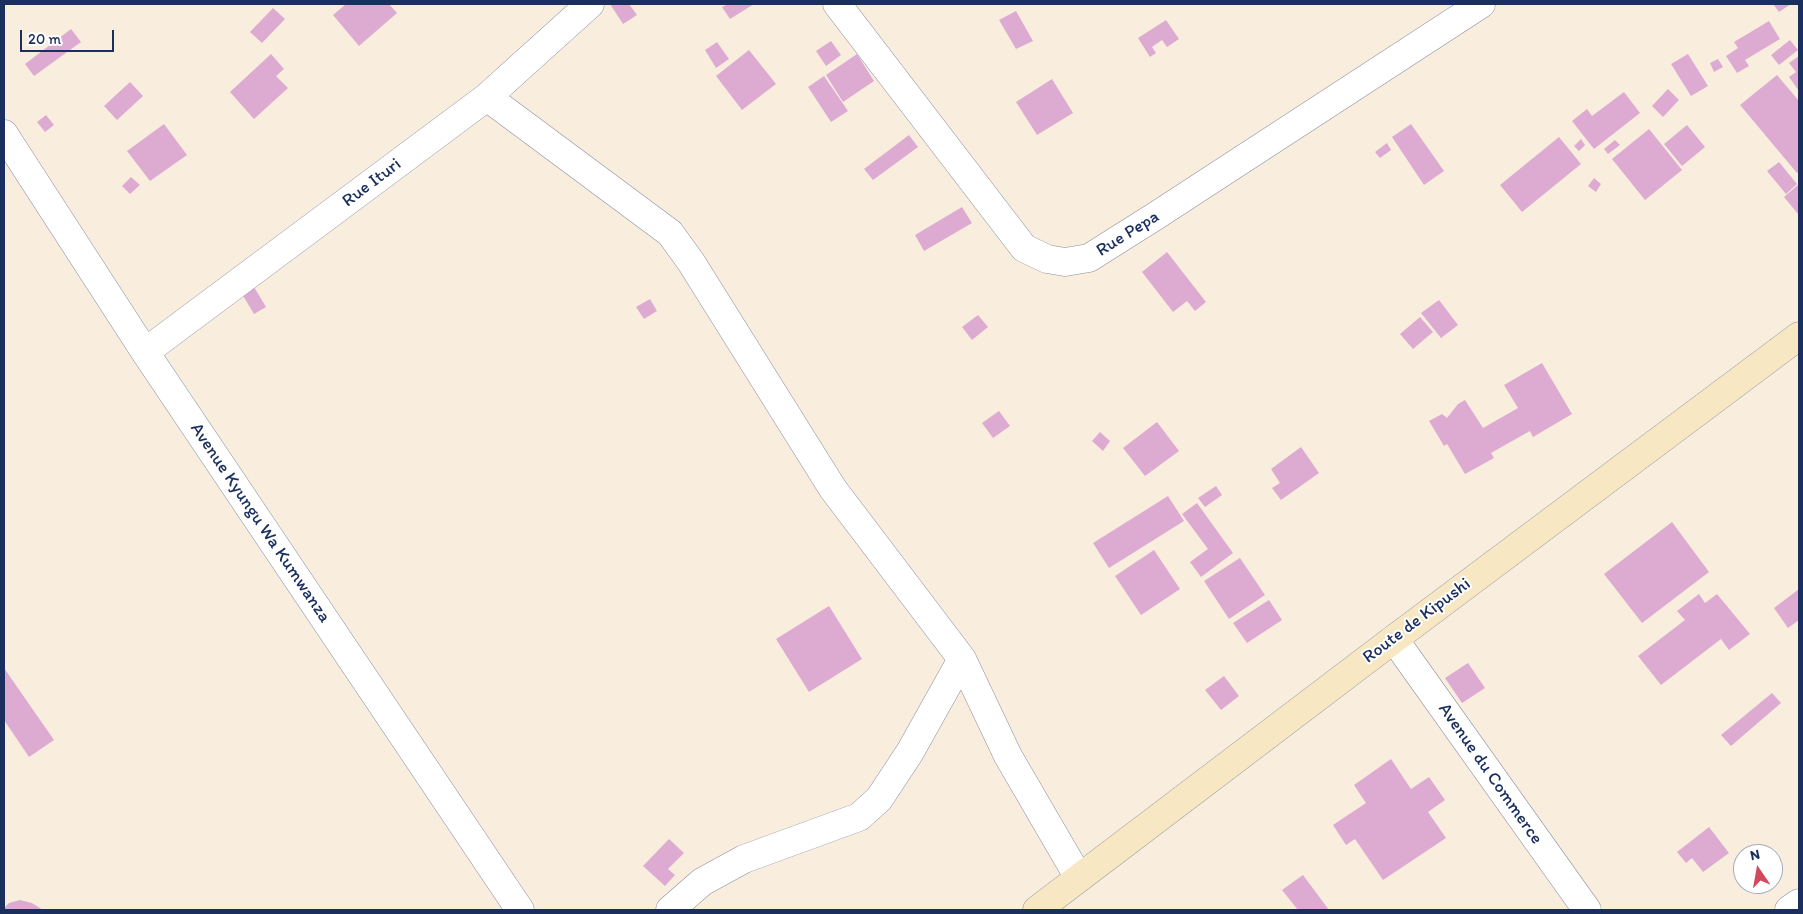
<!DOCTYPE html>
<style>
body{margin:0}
#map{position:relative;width:1803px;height:914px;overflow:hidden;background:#f9edde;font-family:Itim,sans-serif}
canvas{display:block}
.frame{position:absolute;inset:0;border:5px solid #1b2f5e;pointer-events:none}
.north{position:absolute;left:1733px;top:844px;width:50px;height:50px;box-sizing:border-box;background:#fff;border:1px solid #a4acbf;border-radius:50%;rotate:348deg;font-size:14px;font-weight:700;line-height:20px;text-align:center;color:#1b2f5e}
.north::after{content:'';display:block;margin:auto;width:18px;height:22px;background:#d1495b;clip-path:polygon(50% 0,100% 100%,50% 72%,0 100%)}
.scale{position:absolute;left:20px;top:30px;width:94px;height:22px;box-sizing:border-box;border:2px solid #1b2f5e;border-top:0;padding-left:6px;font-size:15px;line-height:18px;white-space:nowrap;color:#1b2f5e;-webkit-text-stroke:4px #fff;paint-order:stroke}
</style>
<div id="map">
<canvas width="1803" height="914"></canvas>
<div class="frame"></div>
<div class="north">N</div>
<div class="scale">20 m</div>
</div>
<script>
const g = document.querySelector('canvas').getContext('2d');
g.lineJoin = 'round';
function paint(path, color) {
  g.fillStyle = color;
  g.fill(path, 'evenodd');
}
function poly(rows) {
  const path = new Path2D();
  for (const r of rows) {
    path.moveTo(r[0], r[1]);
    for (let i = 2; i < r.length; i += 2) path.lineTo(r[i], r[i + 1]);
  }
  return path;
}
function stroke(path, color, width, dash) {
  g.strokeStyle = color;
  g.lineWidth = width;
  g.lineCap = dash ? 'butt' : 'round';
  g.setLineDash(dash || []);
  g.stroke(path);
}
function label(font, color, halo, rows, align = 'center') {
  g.font = font + ' Itim,sans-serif';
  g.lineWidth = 4;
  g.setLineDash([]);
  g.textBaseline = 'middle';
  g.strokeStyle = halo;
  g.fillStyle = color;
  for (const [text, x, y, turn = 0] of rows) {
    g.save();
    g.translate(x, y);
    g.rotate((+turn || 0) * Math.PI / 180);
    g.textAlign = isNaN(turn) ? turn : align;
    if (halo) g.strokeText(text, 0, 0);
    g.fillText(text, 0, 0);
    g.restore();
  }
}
const building = poly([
 [346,4,389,4,397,13,359,46,333,15],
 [610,4,629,4,637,15,623,24],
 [728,4,754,4,730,19,722,7],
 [1773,4,1791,4,1779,12],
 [273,8,285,19,262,43,250,32],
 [1016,11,1033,41,1016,49,999,20],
 [1166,20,1179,39,1167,47,1162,40,1152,47,1156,53,1150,57,1138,38],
 [1769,21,1780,39,1745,60,1749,66,1737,73,1726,56,1738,48,1734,42],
 [71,29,81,42,34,76,25,64],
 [1790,40,1798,50,1779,65,1771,55],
 [831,41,841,55,826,66,816,51],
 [717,42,729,59,716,68,705,50],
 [749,50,776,84,742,110,716,76],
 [271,54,284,69,276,76,288,88,254,119,230,92],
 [857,54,874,81,843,102,826,75],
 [1688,54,1708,86,1691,96,1671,64],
 [1799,56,1799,91,1789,77,1796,72,1789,63],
 [1718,59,1723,67,1714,72,1710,63],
 [1777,75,1799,101,1799,171,1797,173,1740,105],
 [824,76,848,111,831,122,808,87],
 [1052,79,1073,113,1037,135,1016,102],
 [130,82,143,96,117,120,104,106],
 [1668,89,1679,100,1663,117,1652,106],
 [1624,92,1640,113,1594,149,1572,121,1587,109,1592,116],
 [46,115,54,125,45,132,37,122],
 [164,124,187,155,150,181,127,151],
 [1411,124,1444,171,1424,185,1392,137],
 [1687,125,1705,147,1682,166,1664,144],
 [1649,129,1682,170,1645,200,1612,159],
 [909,135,918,147,873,180,864,169],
 [1559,137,1581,164,1522,212,1500,185],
 [1581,139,1585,145,1579,151,1574,146],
 [1615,140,1620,145,1608,154,1604,149],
 [1387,143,1391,150,1380,158,1375,152],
 [1779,162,1797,184,1786,194,1767,171],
 [131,177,140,185,130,194,122,186],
 [1594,178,1601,184,1596,192,1588,186],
 [1799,184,1799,215,1784,197],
 [962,207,972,223,924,251,915,235],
 [1167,252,1206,302,1195,311,1187,301,1173,312,1142,272],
 [254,287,266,307,254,314,242,294],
 [650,299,657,311,644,319,636,307],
 [1439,300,1458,325,1441,338,1421,313],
 [978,315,988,327,972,340,962,327],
 [1420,317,1433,332,1413,349,1400,334],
 [1542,363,1572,414,1533,437,1530,431,1491,453,1494,458,1465,474,1447,444,1444,446,1429,421,1442,414,1447,418,1458,404,1465,400,1483,428,1518,408,1504,385],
 [999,411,1010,426,993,438,982,423],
 [1157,422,1179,451,1145,476,1123,448],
 [1100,432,1110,441,1103,451,1092,441],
 [1301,447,1319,473,1281,500,1272,488,1280,483,1271,469],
 [1216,486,1222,495,1205,507,1198,498],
 [1168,496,1184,521,1109,568,1093,543],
 [1197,503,1233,553,1201,577,1190,562,1208,549,1182,514],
 [1672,522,1709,572,1642,623,1604,574],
 [1154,550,1180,589,1141,615,1115,576],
 [1240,558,1265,595,1229,619,1204,581],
 [1799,589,1799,620,1788,628,1774,608],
 [1699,594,1705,603,1717,594,1750,634,1729,650,1721,639,1661,685,1638,656,1685,620,1677,611],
 [1269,600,1282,620,1247,643,1233,623],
 [829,606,862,659,809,692,776,639],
 [1468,663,1485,688,1462,703,1445,678],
 [4,668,54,740,29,757,4,720],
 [1224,676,1239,696,1221,710,1205,690],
 [1772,693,1781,703,1731,746,1721,735],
 [1391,759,1411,789,1429,777,1445,800,1428,812,1446,838,1383,880,1355,839,1346,845,1333,825,1366,803,1354,785],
 [1709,827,1729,853,1703,872,1692,858,1686,863,1677,852],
 [669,839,684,853,668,869,675,875,665,886,643,866],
 [1303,875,1329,910,1298,910,1282,890],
 [20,900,32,903,43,910,4,910,4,908,9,903]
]);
const street = poly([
 [837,4,1024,248,1047,259,1065,262,1089,258,1154,217,1481,4],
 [487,97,670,233,691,262,833,489,962,659,1008,756,1079,878],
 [4,134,145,352,520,910],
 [145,352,487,97,590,4],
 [1394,639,1587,910],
 [670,910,702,882,744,859,859,817,879,799,910,752,962,659],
 [1789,910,1799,903]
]);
const secondary = poly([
 [1037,910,1394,639,1799,336]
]);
const streetNames = [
 ["Rue Ituri",372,183,-37],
 ["Rue Pepa",1128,234,-32],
 ["Avenue Kyungu Wa Kumwanza",260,523,56],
 ["Route de Kipushi",1417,621,-37],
 ["Avenue du Commerce",1490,774,55]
];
paint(building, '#ddabd2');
stroke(street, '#8a8e9e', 29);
stroke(secondary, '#8a8e9e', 29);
stroke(street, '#fff', 28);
stroke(secondary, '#f7e8c3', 28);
label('18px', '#1b2f5e', '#fff', streetNames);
</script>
